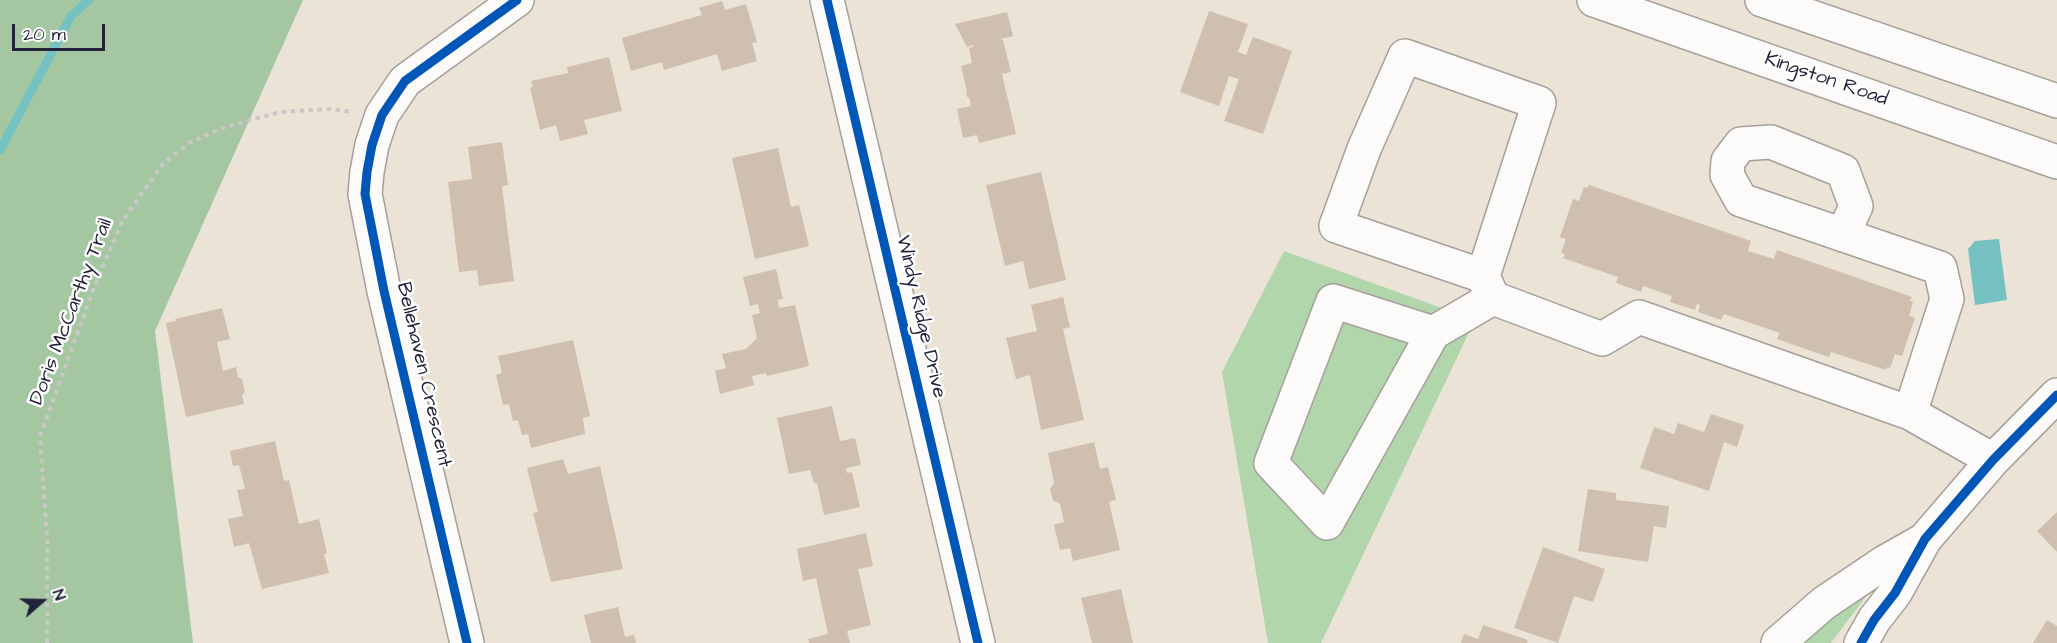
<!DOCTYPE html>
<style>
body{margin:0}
#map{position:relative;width:2057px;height:643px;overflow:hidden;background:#ebe3d6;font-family:"Architects Daughter",sans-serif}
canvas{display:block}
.north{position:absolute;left:12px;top:571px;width:60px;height:60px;-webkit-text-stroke:4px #fff;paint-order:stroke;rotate:70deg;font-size:16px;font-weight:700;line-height:24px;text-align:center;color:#22223b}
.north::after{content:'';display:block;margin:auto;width:21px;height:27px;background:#22223b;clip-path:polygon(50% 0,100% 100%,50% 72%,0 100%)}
.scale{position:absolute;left:12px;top:24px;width:93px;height:27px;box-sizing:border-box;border:3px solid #22223b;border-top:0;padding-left:8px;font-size:18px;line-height:21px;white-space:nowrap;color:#22223b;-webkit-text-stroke:4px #fff;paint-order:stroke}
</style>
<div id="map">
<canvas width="2057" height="643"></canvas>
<div class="north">N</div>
<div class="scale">20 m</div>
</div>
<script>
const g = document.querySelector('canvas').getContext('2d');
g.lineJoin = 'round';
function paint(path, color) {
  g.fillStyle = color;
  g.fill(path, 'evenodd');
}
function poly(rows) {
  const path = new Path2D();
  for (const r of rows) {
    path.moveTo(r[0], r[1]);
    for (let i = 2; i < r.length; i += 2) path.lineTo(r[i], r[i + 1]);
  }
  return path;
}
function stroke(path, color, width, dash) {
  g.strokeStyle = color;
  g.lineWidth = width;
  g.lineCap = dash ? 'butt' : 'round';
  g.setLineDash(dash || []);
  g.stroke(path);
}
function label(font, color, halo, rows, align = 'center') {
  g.font = font + ' "Architects Daughter",sans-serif';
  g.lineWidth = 5;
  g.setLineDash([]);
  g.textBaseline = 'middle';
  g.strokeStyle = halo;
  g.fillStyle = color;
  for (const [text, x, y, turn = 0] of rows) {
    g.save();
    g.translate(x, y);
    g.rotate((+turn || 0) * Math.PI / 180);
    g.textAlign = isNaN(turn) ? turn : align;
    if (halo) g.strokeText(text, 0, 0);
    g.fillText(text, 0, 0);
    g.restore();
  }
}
const green = poly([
 [1284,251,1475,320,1321,643,1268,643,1222,372],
 [1891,563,1831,643,1801,643]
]);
const forest = poly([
 [0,0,303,0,155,331,193,643,0,643]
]);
const water = poly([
 [1999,239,2007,300,1975,305,1968,249,1975,241]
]);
const stream = poly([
 [0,150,71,16,89,0]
]);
const building = poly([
 [722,1,725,10,746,4,757,42,752,43,757,61,722,71,717,54,664,70,662,62,631,71,622,38,702,15,699,8],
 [1209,11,1248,24,1238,52,1246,55,1253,37,1292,51,1263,134,1224,121,1239,79,1229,76,1219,106,1180,92],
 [1007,12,1013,36,1000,39,1003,40,1011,72,1002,74,1016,134,979,143,977,135,963,138,957,109,971,106,969,97,967,97,966,91,967,91,961,66,972,63,969,48,973,47,973,45,967,47,955,24],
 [609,57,622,111,584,120,588,134,560,141,556,125,540,130,530,88,533,87,531,81,568,73,567,67],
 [502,142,508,185,502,186,514,281,479,286,477,270,459,272,448,182,472,179,468,147],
 [778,148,791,207,799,205,809,246,755,259,732,158],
 [1041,172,1066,280,1029,289,1023,261,1005,266,986,185],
 [1589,185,1751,241,1748,251,1774,259,1777,250,1912,297,1910,301,1913,302,1909,316,1915,318,1902,356,1895,354,1890,368,1887,367,1886,370,1831,352,1829,357,1777,339,1780,333,1724,314,1721,320,1698,312,1700,305,1697,304,1695,310,1670,302,1672,296,1643,286,1641,292,1616,283,1618,277,1563,258,1565,254,1561,253,1566,239,1560,237,1573,199,1579,201,1584,187,1587,188],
 [776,269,783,299,778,300,779,308,795,305,809,366,767,376,766,373,752,376,754,385,720,394,715,371,726,368,722,354,746,349,757,338,752,315,760,313,758,304,750,306,743,277],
 [1063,297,1070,327,1063,329,1084,420,1041,430,1030,375,1016,379,1006,338,1037,331,1031,305],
 [222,308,230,339,217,342,223,371,236,367,238,377,242,379,245,392,242,395,244,404,186,417,166,323,176,321,175,319],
 [573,340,590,416,583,418,585,434,531,448,528,434,522,435,518,420,513,421,509,404,503,405,496,375,502,373,498,356],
 [832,406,840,441,855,438,861,465,846,468,847,473,852,472,860,507,824,515,817,483,814,483,810,470,789,474,777,418],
 [1711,414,1744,425,1737,447,1724,442,1709,491,1640,468,1654,427,1674,434,1678,423,1704,432],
 [275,441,284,481,289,480,299,524,319,519,327,553,324,554,329,573,262,589,249,543,234,547,228,519,243,516,237,490,245,489,239,465,233,466,230,451],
 [1094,442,1100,469,1108,467,1116,500,1109,502,1120,550,1073,561,1070,548,1060,550,1054,525,1064,522,1060,504,1053,500,1050,489,1054,483,1048,453],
 [563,459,568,474,600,466,623,569,551,582,533,513,538,512,527,468],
 [1588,489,1616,493,1616,500,1669,506,1666,528,1654,526,1648,562,1578,551],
 [2057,512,2057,552,2037,531],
 [866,533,873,566,858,569,871,625,847,631,850,643,809,643,808,639,828,634,816,578,803,581,797,549],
 [1543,547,1605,569,1593,602,1574,596,1558,643,1514,628],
 [1121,589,1133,643,1092,643,1081,598],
 [618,607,625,637,634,635,636,643,591,643,584,615],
 [2047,620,2057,626,2057,643,2033,643],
 [1483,625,1528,640,1527,643,1461,643,1464,634,1478,639]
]);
const path = poly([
 [47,643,47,539,40,436,96,282,123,220,163,164,189,143,222,128,280,112,330,109,352,112]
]);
const minor = poly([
 [827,0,978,643],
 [1843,235,1856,206,1843,171,1771,142,1741,144,1728,161,1727,175,1741,200,1940,268,1947,299,1910,413],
 [1483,276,1539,103,1405,56,1364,149,1336,226,1483,276,1493,298,1602,339,1639,317,1910,413,1993,460],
 [1433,333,1327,523,1271,463,1333,301,1433,333,1493,298],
 [467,643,384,291,365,194,367,172,372,145,382,115,405,81,517,0],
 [1778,643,1824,603,1885,562,1924,540],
 [1861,643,1874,620,1895,593,1925,539,1993,460,2057,395]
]);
const major = poly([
 [1594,0,2057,162],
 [1762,0,2057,101]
]);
const cycleway = poly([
 [827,0,978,643],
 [467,643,384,291,365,194,367,172,372,145,382,115,405,81,517,0],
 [1861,643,1874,620,1895,593,1925,539,1993,460,2057,395]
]);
const streetNames = [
 ["Kingston Road",1826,80,19],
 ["Doris McCarthy Trail",72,312,-69],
 ["Windy Ridge Drive",920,317,77],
 ["Bellehaven Crescent",423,375,77]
];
paint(green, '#b2d6ac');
paint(forest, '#a4c7a1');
paint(water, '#76c2c3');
stroke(stream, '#76c2c3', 9);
paint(building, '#cebfae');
stroke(minor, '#a5a09b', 36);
stroke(major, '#a5a09b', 36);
stroke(path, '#cac8c7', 4, [4.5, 4.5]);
stroke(minor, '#fcfbf9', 33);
stroke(major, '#fcfbf9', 33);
stroke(cycleway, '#0057b8', 9);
label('20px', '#22223b', '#fff', streetNames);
</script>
